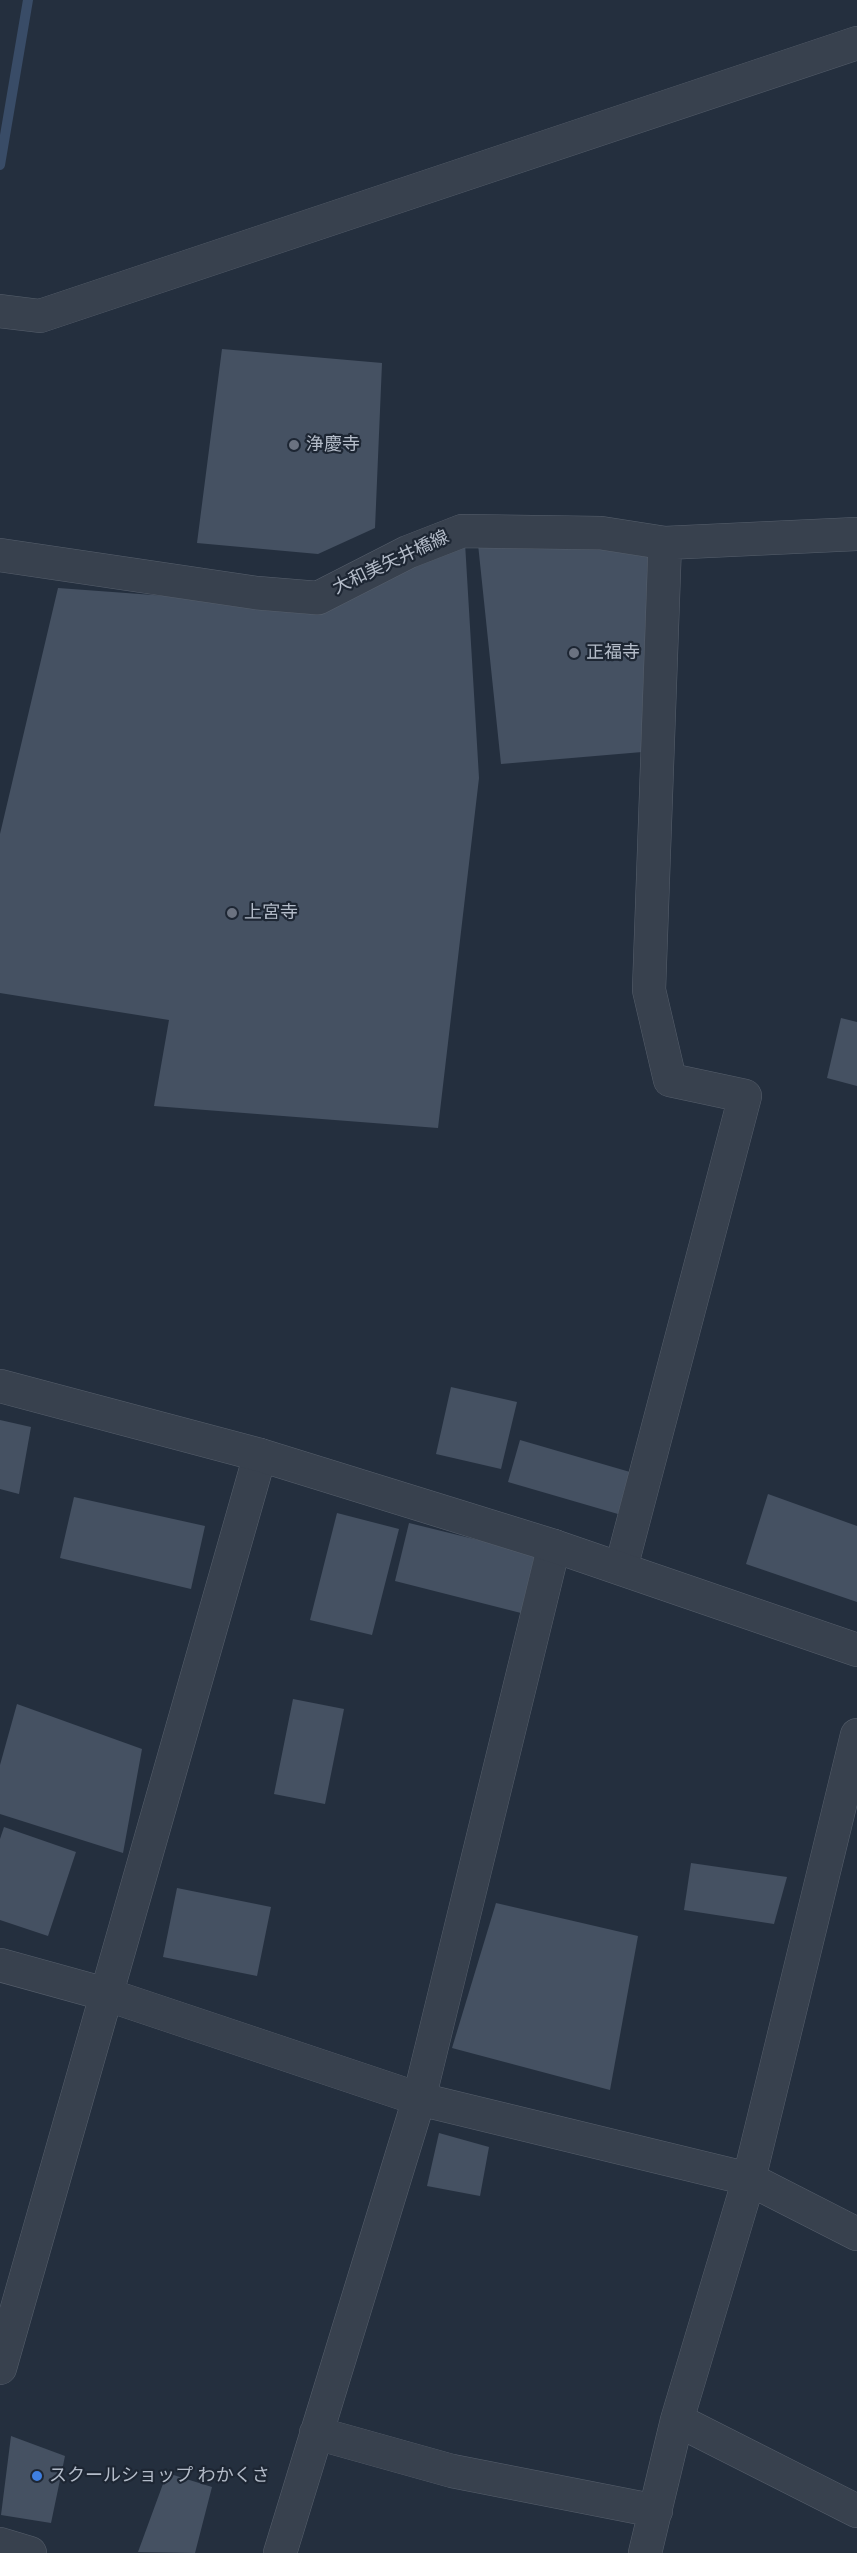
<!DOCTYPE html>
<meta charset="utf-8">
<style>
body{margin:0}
canvas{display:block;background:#242f3e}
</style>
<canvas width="857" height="2553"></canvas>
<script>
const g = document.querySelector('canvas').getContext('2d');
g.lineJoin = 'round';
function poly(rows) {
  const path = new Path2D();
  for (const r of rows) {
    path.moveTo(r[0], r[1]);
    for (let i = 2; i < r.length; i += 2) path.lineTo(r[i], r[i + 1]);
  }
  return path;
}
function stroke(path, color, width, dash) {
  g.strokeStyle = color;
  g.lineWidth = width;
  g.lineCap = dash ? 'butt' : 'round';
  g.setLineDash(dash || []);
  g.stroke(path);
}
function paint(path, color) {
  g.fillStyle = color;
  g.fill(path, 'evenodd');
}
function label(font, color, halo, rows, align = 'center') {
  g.font = font + ' "DM Sans","Noto Sans JP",sans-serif';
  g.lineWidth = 4.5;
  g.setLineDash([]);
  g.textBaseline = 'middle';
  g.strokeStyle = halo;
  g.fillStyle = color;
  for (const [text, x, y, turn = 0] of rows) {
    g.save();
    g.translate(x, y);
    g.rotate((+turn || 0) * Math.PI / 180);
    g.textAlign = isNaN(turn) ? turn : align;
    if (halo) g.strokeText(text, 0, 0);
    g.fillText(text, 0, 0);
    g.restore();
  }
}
const stream = poly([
 [0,165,28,0]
]);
const building = poly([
 [222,349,382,363,375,528,318,554,197,543],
 [465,543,479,778,438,1128,154,1106,169,1020,0,993,0,834,58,588,316,607],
 [478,544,604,546,661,554,654,751,501,764],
 [841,1018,857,1022,857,1086,827,1078],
 [451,1387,517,1402,501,1469,436,1454],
 [0,1420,31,1427,19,1494,0,1489],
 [520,1440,630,1472,618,1514,508,1482],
 [768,1494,857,1526,857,1602,746,1564],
 [74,1497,205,1526,191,1589,60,1558],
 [337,1513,399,1529,372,1635,310,1620],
 [409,1523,535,1554,521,1613,395,1581],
 [293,1699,344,1709,325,1804,274,1794],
 [17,1704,142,1749,123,1853,0,1814,0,1765],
 [4,1827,76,1852,48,1936,0,1920,0,1839],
 [691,1863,787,1877,774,1924,684,1910],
 [177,1888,271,1907,257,1976,163,1957],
 [496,1903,638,1936,610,2090,452,2048],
 [439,2133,489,2147,480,2196,427,2186],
 [11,2436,65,2456,51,2523,1,2515],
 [167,2473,212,2487,195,2553,138,2552]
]);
const minor = poly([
 [0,311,40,316,857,43],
 [0,555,257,593,318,598,408,552,462,531,601,533,665,543,857,534],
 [621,1568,745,1096,670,1080,649,990,665,543],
 [0,1965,105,1994,419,2099,749,2179,857,2234],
 [0,2368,260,1455],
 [677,2420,857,2511],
 [316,2433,452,2471,656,2511],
 [0,2544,30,2553],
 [280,2553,419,2099,554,1546],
 [645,2553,677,2420,749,2179,857,1735]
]);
const tertiary = poly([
 [0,1386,260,1455,554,1546,857,1650]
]);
const markers = [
 [294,445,6,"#6b7280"],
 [574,653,6,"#6b7280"],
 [232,913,6,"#6b7280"],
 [37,2476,6,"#3f7fe0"]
];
const poiNames = [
 ["浄慶寺",306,445],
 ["正福寺",586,653],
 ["上宮寺",244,913],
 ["スクールショップ わかくさ",49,2476]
];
const streetNames = [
 ["大和美矢井橋線",391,563,-25]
];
stroke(stream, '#394c67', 10);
paint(building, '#455162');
stroke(minor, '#565f6c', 34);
stroke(tertiary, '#565f6c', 34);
stroke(minor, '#38414e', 33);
stroke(tertiary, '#38414e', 33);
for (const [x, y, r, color] of markers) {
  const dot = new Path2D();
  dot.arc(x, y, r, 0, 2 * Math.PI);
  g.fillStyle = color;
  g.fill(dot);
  stroke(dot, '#1d2633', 2);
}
label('18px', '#b4bcc9', '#1d2633', poiNames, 'left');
label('18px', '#b4bcc9', '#1d2633', streetNames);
</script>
